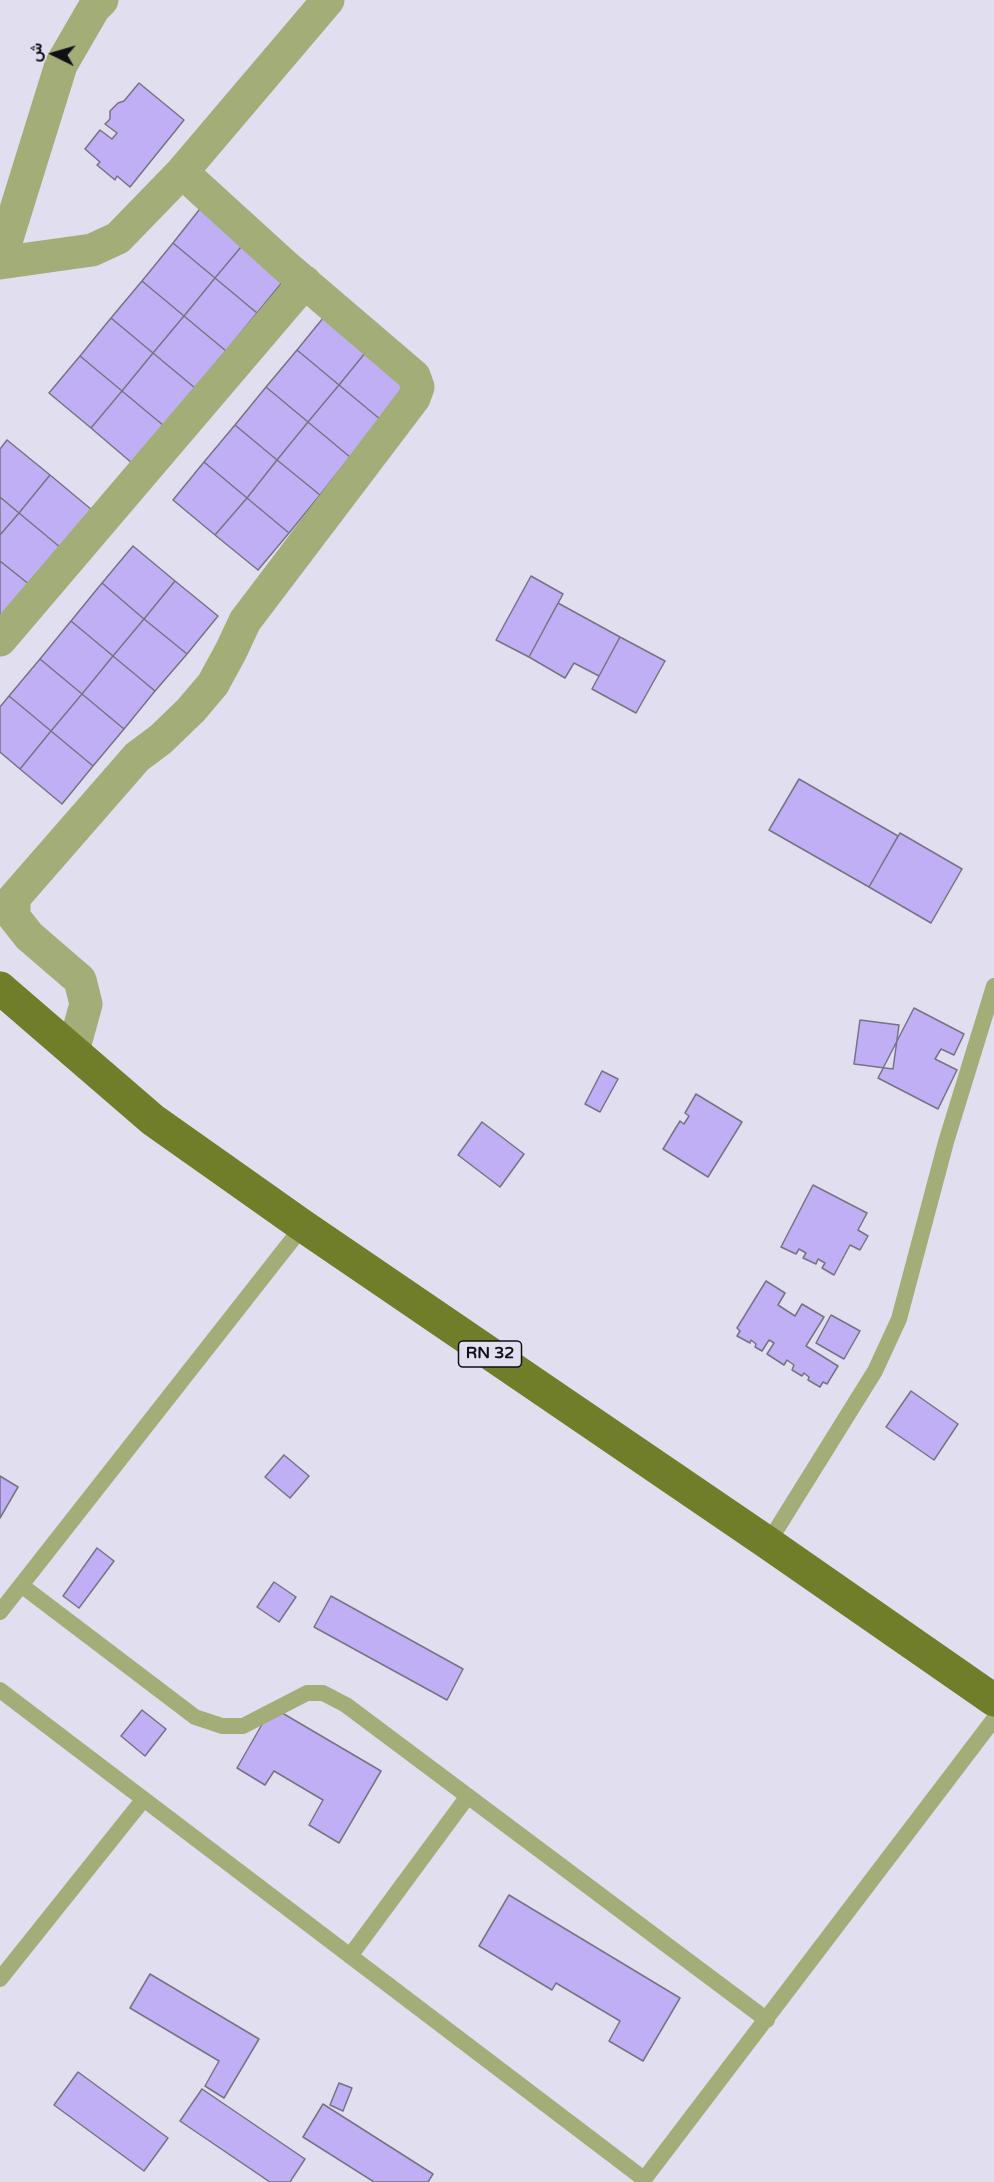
<!DOCTYPE html>
<meta charset="utf-8">
<style>
body{margin:0}
#map{position:relative;width:994px;height:2182px;overflow:hidden;background:#e1def0;font-family:"Varela Round",Vazirmatn,sans-serif}
canvas{display:block}
.north{position:absolute;left:24px;top:24px;width:60px;height:60px;-webkit-text-stroke:4px #e1def0;paint-order:stroke;rotate:275deg;font-size:16px;font-weight:700;line-height:24px;text-align:center;color:#100f15}
.north::after{content:'';display:block;margin:auto;width:21px;height:27px;background:#100f15;clip-path:polygon(50% 0,100% 100%,50% 72%,0 100%)}
</style>
<div id="map">
<canvas width="994" height="2182"></canvas>
<div class="north">ش</div>
</div>
<script>
const g = document.querySelector('canvas').getContext('2d');
g.lineJoin = 'round';
function paint(path, color) {
  g.fillStyle = color;
  g.fill(path, 'evenodd');
}
function poly(rows) {
  const path = new Path2D();
  for (const r of rows) {
    path.moveTo(r[0], r[1]);
    for (let i = 2; i < r.length; i += 2) path.lineTo(r[i], r[i + 1]);
  }
  return path;
}
function stroke(path, color, width, dash) {
  g.strokeStyle = color;
  g.lineWidth = width;
  g.lineCap = dash ? 'butt' : 'round';
  g.setLineDash(dash || []);
  g.stroke(path);
}
function label(font, color, halo, rows, align = 'center') {
  g.font = font + ' "Varela Round",sans-serif';
  g.lineWidth = 4.5;
  g.setLineDash([]);
  g.textBaseline = 'middle';
  g.strokeStyle = halo;
  g.fillStyle = color;
  for (const [text, x, y, turn = 0] of rows) {
    g.save();
    g.translate(x, y);
    g.rotate((+turn || 0) * Math.PI / 180);
    g.textAlign = isNaN(turn) ? turn : align;
    if (halo) g.strokeText(text, 0, 0);
    g.fillText(text, 0, 0);
    g.restore();
  }
}
const building = poly([
 [139,83,184,120,130,187,117,176,115,180,97,165,100,162,85,149,100,130,112,139,117,133,105,124,110,119,110,111,118,103,124,101,139,83],
 [203,205,246,241,215,278,173,243,203,205],
 [246,241,288,275,257,313,215,278,246,241],
 [173,243,215,278,184,316,142,281,173,243],
 [215,278,257,313,226,351,184,316,215,278],
 [142,281,184,316,153,353,111,318,142,281],
 [328,312,370,347,339,385,297,350,328,312],
 [184,316,226,351,195,388,153,353,184,316],
 [111,318,153,353,122,391,80,356,111,318],
 [370,347,413,382,381,420,339,385,370,347],
 [297,350,339,385,308,422,266,387,297,350],
 [153,353,195,388,164,426,122,391,153,353],
 [80,356,122,391,91,428,49,393,80,356],
 [339,385,381,420,350,457,308,422,339,385],
 [266,387,308,422,277,460,235,425,266,387],
 [122,391,164,426,133,464,91,428,122,391],
 [308,422,350,457,320,495,277,460,308,422],
 [235,425,277,460,247,498,204,462,235,425],
 [7,440,50,475,19,513,0,497,0,449,7,440],
 [277,460,320,495,289,533,247,498,277,460],
 [204,462,247,498,215,535,173,500,204,462],
 [50,475,92,510,61,548,19,513,50,475],
 [0,497,19,513,0,535,0,497],
 [247,498,289,533,258,570,215,535,247,498],
 [19,513,61,548,30,585,0,561,0,535,19,513],
 [133,546,175,581,144,619,102,583,133,546],
 [0,561,30,585,0,621,0,561],
 [531,576,563,594,529,657,496,640,531,576],
 [175,581,218,616,187,654,144,619,175,581],
 [102,583,144,619,113,656,71,621,102,583],
 [558,603,620,637,599,676,574,663,565,678,529,657,558,603],
 [144,619,187,654,155,691,113,656,144,619],
 [71,621,113,656,82,694,40,659,71,621],
 [620,637,665,661,636,713,592,689,620,637],
 [113,656,155,691,124,729,82,694,113,656],
 [40,659,82,694,51,731,9,696,40,659],
 [82,694,124,729,93,766,51,731,82,694],
 [9,696,51,731,20,769,0,752,0,707,9,696],
 [51,731,93,766,62,804,20,769,51,731],
 [799,779,898,836,869,887,769,830,799,779],
 [900,833,962,869,931,923,869,887,900,833],
 [914,1008,964,1034,954,1055,941,1049,935,1059,957,1070,938,1109,878,1078,914,1008],
 [860,1020,899,1025,893,1069,854,1064,860,1020],
 [602,1071,618,1079,600,1112,585,1104,602,1071],
 [696,1094,742,1122,708,1177,663,1149,680,1121,684,1124,689,1116,685,1113,696,1094],
 [482,1122,524,1154,500,1187,458,1155,482,1122],
 [813,1185,867,1213,858,1230,868,1236,860,1250,850,1245,834,1275,822,1268,825,1263,818,1259,816,1264,803,1258,806,1253,799,1249,796,1254,781,1247,813,1185],
 [766,1281,785,1293,778,1305,795,1316,802,1304,824,1317,806,1346,838,1366,827,1384,823,1382,820,1387,808,1380,809,1377,804,1373,802,1376,792,1370,794,1365,787,1360,784,1365,767,1354,774,1343,769,1340,762,1351,755,1347,756,1344,751,1340,750,1343,737,1336,740,1331,737,1328,766,1281],
 [831,1315,860,1331,844,1359,816,1343,831,1315],
 [911,1391,958,1424,934,1460,886,1427,911,1391],
 [284,1455,309,1476,290,1498,265,1477,284,1455],
 [0,1476,18,1487,0,1518,0,1476],
 [97,1548,114,1561,79,1608,63,1596,97,1548],
 [274,1582,296,1597,279,1622,257,1607,274,1582],
 [331,1596,463,1669,447,1700,314,1627,331,1596],
 [272,1707,381,1771,339,1843,309,1825,323,1800,274,1771,265,1785,237,1768,272,1707],
 [142,1710,166,1729,145,1756,121,1736,142,1710],
 [509,1895,680,1998,643,2061,609,2041,620,2021,556,1983,552,1990,479,1946,509,1895],
 [150,1974,259,2039,224,2098,205,2086,219,2061,130,2008,150,1974],
 [78,2072,168,2138,144,2171,54,2105,78,2072],
 [339,2083,352,2088,343,2111,330,2105,339,2083],
 [202,2089,305,2159,290,2182,270,2182,180,2121,202,2089],
 [323,2104,433,2174,428,2182,374,2182,303,2137,323,2104]
]);
const service = poly([
 [768,1543,875,1371,899,1319,946,1142,994,986],
 [21,1585,195,1717,222,1726,243,1726,307,1693,323,1693,346,1705,767,2020],
 [0,1612,303,1226],
 [0,1690,644,2179],
 [350,1956,468,1796],
 [0,1979,143,1800],
 [642,2182,994,1719]
]);
const minor = poly([
 [0,261,61,65,94,8,102,0],
 [0,263,92,250,118,238,182,172,328,0],
 [0,640,305,282],
 [73,1051,86,1004,80,980,29,936,14,917,14,898,137,757,161,739,191,710,213,684,231,651,245,621,414,398,418,387,414,376,283,264,182,172]
]);
const primary = poly([
 [0,988,153,1120,303,1226,768,1543,994,1700]
]);
const shields = [
 [490,1354,63]
];
const shieldNames = [
 ["RN 32",490,1354]
];
paint(building, '#c1aff6');
stroke(building, '#777383', 1.5);
stroke(service, '#a2ad78', 16);
stroke(minor, '#a2ad78', 33);
stroke(primary, '#707d29', 33);
for (const [x, y, w] of shields) {
  const box = new Path2D();
  box.roundRect(x - w / 2, y - 13, w, 26, 4.5);
  g.fillStyle = '#e1def0';
  g.fill(box);
  stroke(box, '#100f15', 1.5);
}
label('bold 16px', '#100f15', null, shieldNames);
</script>
